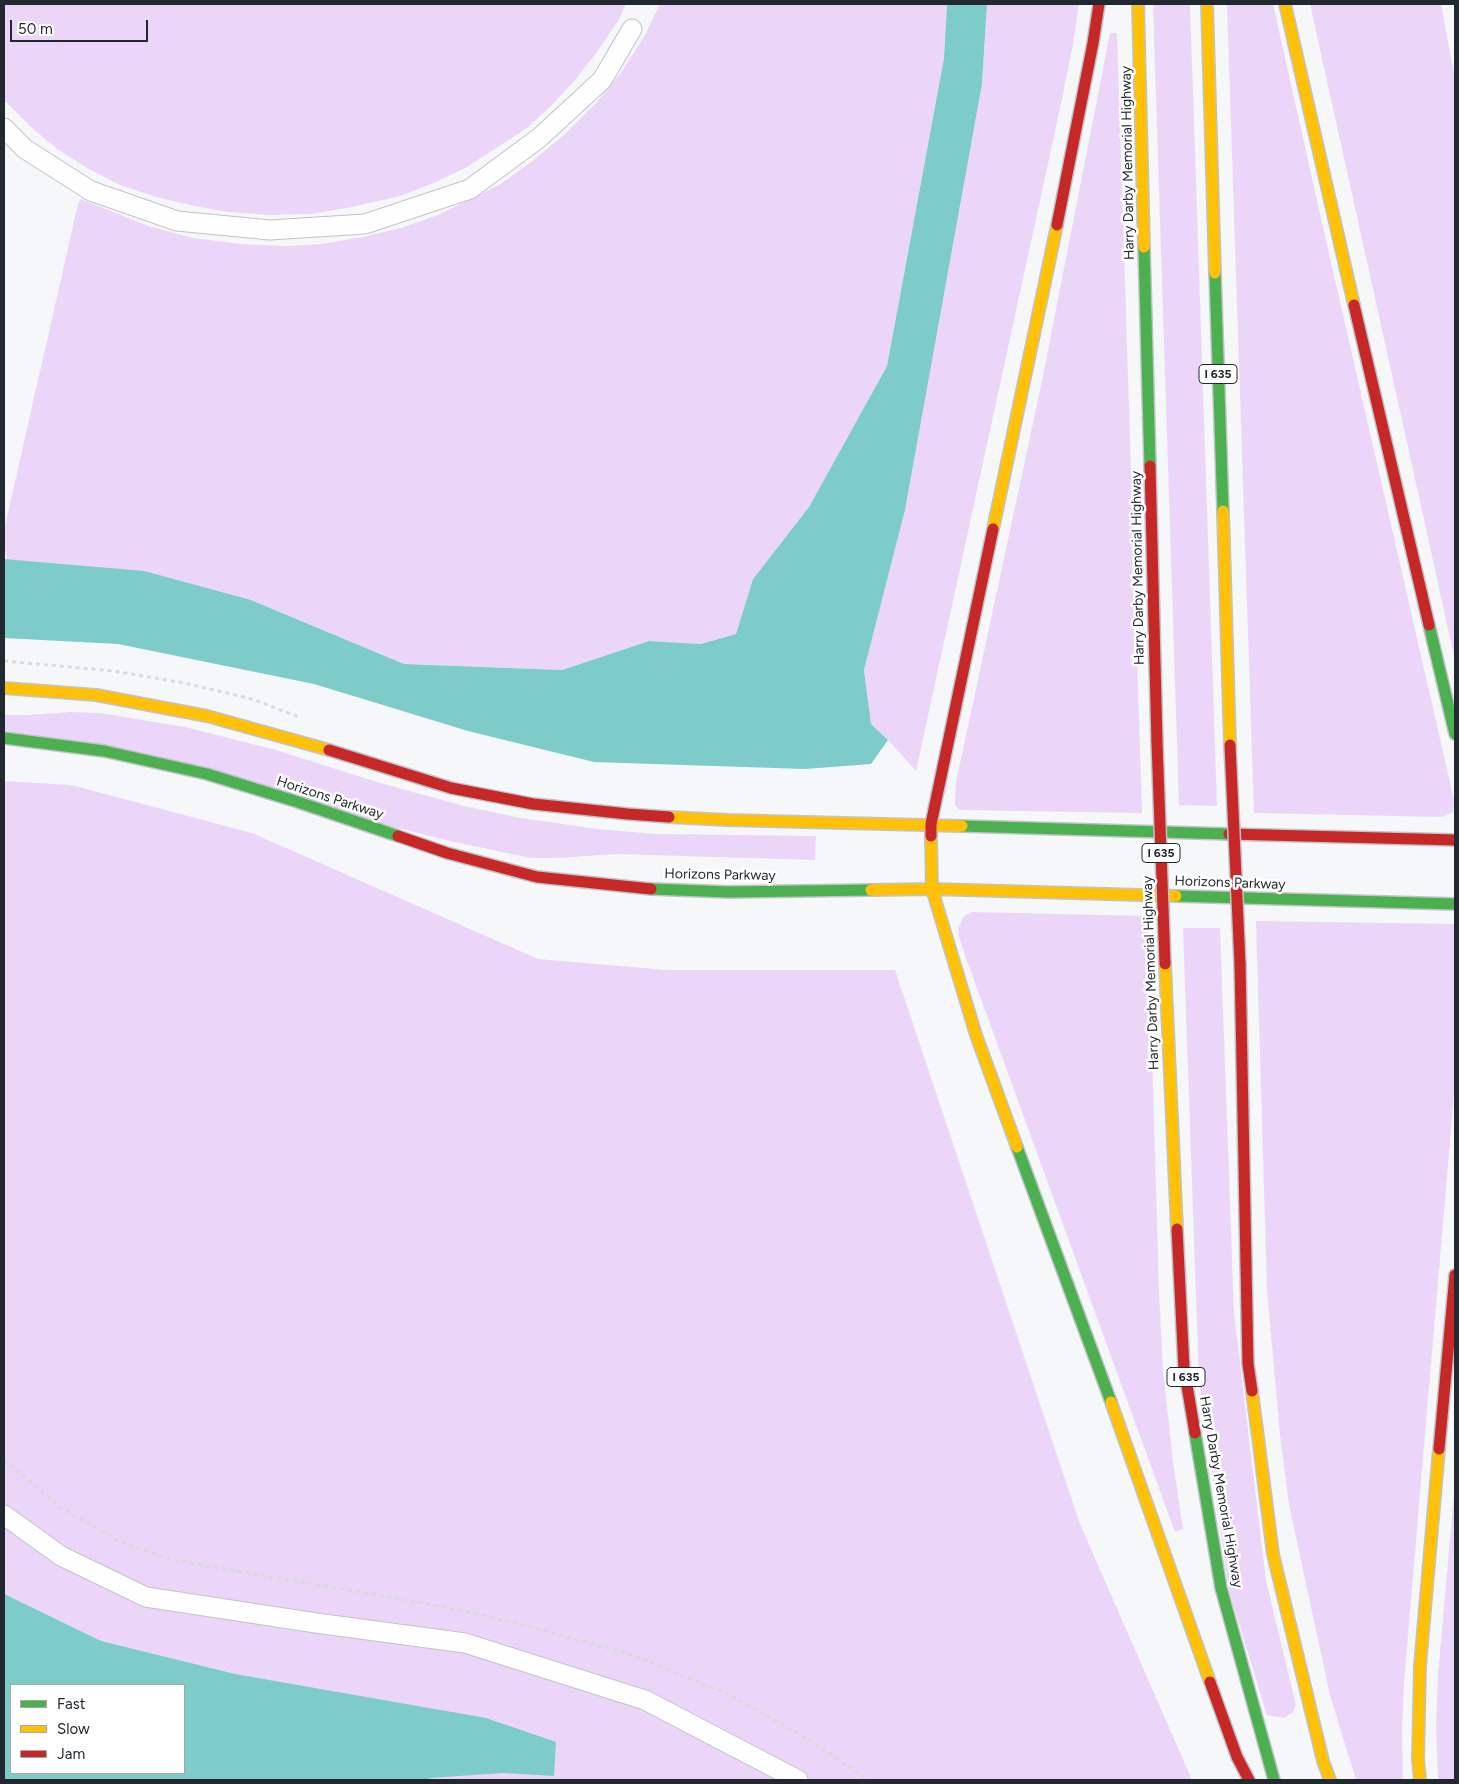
<!DOCTYPE html>
<style>
body{margin:0}
#map{position:relative;width:1459px;height:1784px;overflow:hidden;background:#f5f7f9;font-family:Figtree,sans-serif}
canvas{display:block}
.frame{position:absolute;inset:0;border:5px solid #212830;pointer-events:none}
.legend{position:absolute;left:10px;top:1684px;width:175px;height:90px;box-sizing:border-box;background:#fff;border:1px solid #a6a9ac;margin:0;padding:6px 9px;list-style:none;font-size:15px;color:#212830}
.legend li{display:flex;align-items:center;gap:10px;height:25px}
.legend b{width:25px;border:1px solid #a6a9ac}
.scale{position:absolute;left:10px;top:20px;width:138px;height:22px;box-sizing:border-box;border:2px solid #212830;border-top:0;padding-left:6px;font-size:15px;line-height:18px;white-space:nowrap;color:#212830;-webkit-text-stroke:4px #fff;paint-order:stroke}
</style>
<div id="map">
<canvas width="1459" height="1784"></canvas>
<div class="frame"></div>
<ul class="legend">
<li><b style="height:6px;background:#4caf50"></b>Fast</li>
<li><b style="height:6px;background:#ffc107"></b>Slow</li>
<li><b style="height:6px;background:#c62828"></b>Jam</li>
</ul>
<div class="scale">50 m</div>
</div>
<script>
const g = document.querySelector('canvas').getContext('2d');
g.lineJoin = 'round';
function paint(path, color) {
  g.fillStyle = color;
  g.fill(path, 'evenodd');
}
function poly(rows) {
  const path = new Path2D();
  for (const r of rows) {
    path.moveTo(r[0], r[1]);
    for (let i = 2; i < r.length; i += 2) path.lineTo(r[i], r[i + 1]);
  }
  return path;
}
function stroke(path, color, width, dash) {
  g.strokeStyle = color;
  g.lineWidth = width;
  g.lineCap = dash ? 'butt' : 'round';
  g.setLineDash(dash || []);
  g.stroke(path);
}
function label(font, color, halo, rows, align = 'center') {
  g.font = font + ' Figtree,sans-serif';
  g.lineWidth = 5;
  g.setLineDash([]);
  g.textBaseline = 'middle';
  g.strokeStyle = halo;
  g.fillStyle = color;
  for (const [text, x, y, turn = 0] of rows) {
    g.save();
    g.translate(x, y);
    g.rotate((+turn || 0) * Math.PI / 180);
    g.textAlign = isNaN(turn) ? turn : align;
    if (halo) g.strokeText(text, 0, 0);
    g.fillText(text, 0, 0);
    g.restore();
  }
}
const green = poly([
 [4,4,626,4,618,21,597,52,575,80,550,107,527,128,467,167,434,183,400,196,352,207,311,214,270,215,228,212,190,205,156,197,120,185,87,168,56,148,32,128,4,100],
 [660,4,947,4,944,58,887,366,809,507,753,579,736,634,701,644,649,641,562,670,404,664,251,600,7,560,4,543,4,530,78,204,81,199,148,226,193,238,240,244,287,246,322,244,363,237,401,228,438,215,499,185,530,163,565,134,597,102,622,71,645,35],
 [987,4,1079,4,1073,44,1059,113,916,771,888,740,871,724,864,670,905,510,982,84],
 [1153,4,1190,4,1217,806,1179,805],
 [1227,4,1273,4,1322,223,1454,800,1453,812,1442,817,1254,813],
 [1310,4,1441,4,1455,79,1455,660],
 [1110,33,1117,33,1142,813,960,810,955,805,956,782,1042,381],
 [71,712,100,713,185,727,276,750,380,783,464,806,521,818,597,829,656,834,816,836,815,860,617,854,557,858,531,858,450,841,4,730,4,715,28,715],
 [4,781,71,785,252,833,538,959,667,970,895,970,1080,1524,1192,1780,4,1780],
 [11,1685,184,1685,184,1773,11,1773],
 [972,912,1148,916,1159,1292,1163,1370,1173,1462,1183,1529,1175,1532,966,958,959,937,958,928,964,916],
 [1256,921,1455,924,1455,1082,1404,1682,1402,1732,1403,1780,1356,1780,1330,1695,1289,1505,1280,1435,1267,1290],
 [1183,928,1220,928,1234,1313,1266,1581,1296,1705,1292,1713,1284,1718,1267,1715,1229,1591,1199,1380],
 [1455,1483,1455,1780,1438,1780,1436,1727,1438,1675]
]);
const water = poly([
 [947,4,987,4,982,84,905,510,864,670,871,724,888,740,871,764,805,769,594,762,468,731,314,684,118,644,4,638,4,559,144,571,251,600,404,664,562,670,649,641,701,644,736,634,753,579,809,507,887,366,944,58],
 [4,1594,101,1641,235,1674,486,1718,556,1742,554,1776,503,1773,431,1778,423,1780,4,1780],
 [11,1685,184,1685,184,1773,11,1773]
]);
const path = poly([
 [4,661,114,671,184,683,252,699,299,717],
 [4,1460,63,1509,123,1543,173,1560,441,1606,520,1624,632,1655,726,1693,806,1738,869,1780]
]);
const street = poly([
 [4,128,25,149,91,191,177,221,270,230,365,224,470,189,539,138,602,80,632,29],
 [4,1515,61,1556,146,1597,316,1623,465,1643,645,1700,798,1780]
]);
const fast = poly([
 [1144,247,1150,466],
 [1215,273,1223,511],
 [1429,625,1455,734],
 [4,738,104,751,207,774,298,802,398,836],
 [962,826,1229,834],
 [651,889,729,892,871,890],
 [1176,896,1455,904],
 [1017,1147,1111,1402],
 [1195,1433,1221,1588,1274,1780]
]);
const slow = poly([
 [1138,4,1144,247],
 [1207,4,1215,273],
 [1285,4,1354,305],
 [1223,511,1230,745],
 [993,529,1057,225],
 [4,688,96,695,207,716,329,750],
 [669,817,727,820,962,826],
 [931,836,932,889,976,1035,1017,1147],
 [871,890,932,889,1176,896],
 [1165,964,1177,1229],
 [1252,1391,1273,1554,1323,1761,1330,1780],
 [1111,1402,1210,1682],
 [1420,1780,1418,1759,1420,1666,1439,1449]
]);
const jam = poly([
 [1057,225,1093,43,1099,4],
 [1354,305,1429,625],
 [1150,466,1157,742],
 [329,750,451,788,533,804,628,814,669,817],
 [1229,834,1455,840],
 [398,836,447,853,537,877,651,889],
 [931,836,931,824,993,529],
 [1240,964,1248,1364,1252,1391],
 [1177,1229,1184,1368,1195,1433],
 [1439,1449,1455,1275],
 [1210,1682,1237,1757,1249,1780]
]);
const jamBridge = poly([
 [1157,742,1165,964],
 [1230,745,1240,964]
]);
const shields = [
 [1218,374,38],
 [1161,853,38],
 [1186,1377,38]
];
const shieldNames = [
 ["I 635",1218,374],
 ["I 635",1161,853],
 ["I 635",1186,1377]
];
const streetNames = [
 ["Harry Darby Memorial Highway",1128,163,-91],
 ["Harry Darby Memorial Highway",1138,568,-91],
 ["Horizons Parkway",330,798,18],
 ["Horizons Parkway",720,875,1],
 ["Horizons Parkway",1230,883,2],
 ["Harry Darby Memorial Highway",1151,973,-92],
 ["Harry Darby Memorial Highway",1221,1492,80]
];
paint(green, '#ebd6fa');
paint(water, '#7eccc9');
stroke(street, '#c0c4c9', 21);
stroke(fast, '#c0c4c9', 14);
stroke(slow, '#c0c4c9', 14);
stroke(jam, '#c0c4c9', 14);
stroke(path, '#dadadb', 3, [4, 4]);
stroke(street, '#fefefe', 19);
stroke(fast, '#4caf50', 11);
stroke(slow, '#ffc107', 11);
stroke(jam, '#c62828', 11);
stroke(jamBridge, '#c0c4c9', 14, []);
stroke(jamBridge, '#c62828', 11);
for (const [x, y, w] of shields) {
  const box = new Path2D();
  box.roundRect(x - w / 2, y - 9.5, w, 19, 4);
  g.fillStyle = '#fff';
  g.fill(box);
  stroke(box, '#212830', 1);
}
label('bold 12px', '#212830', null, shieldNames);
label('14px', '#212830', '#fff', streetNames);
</script>
